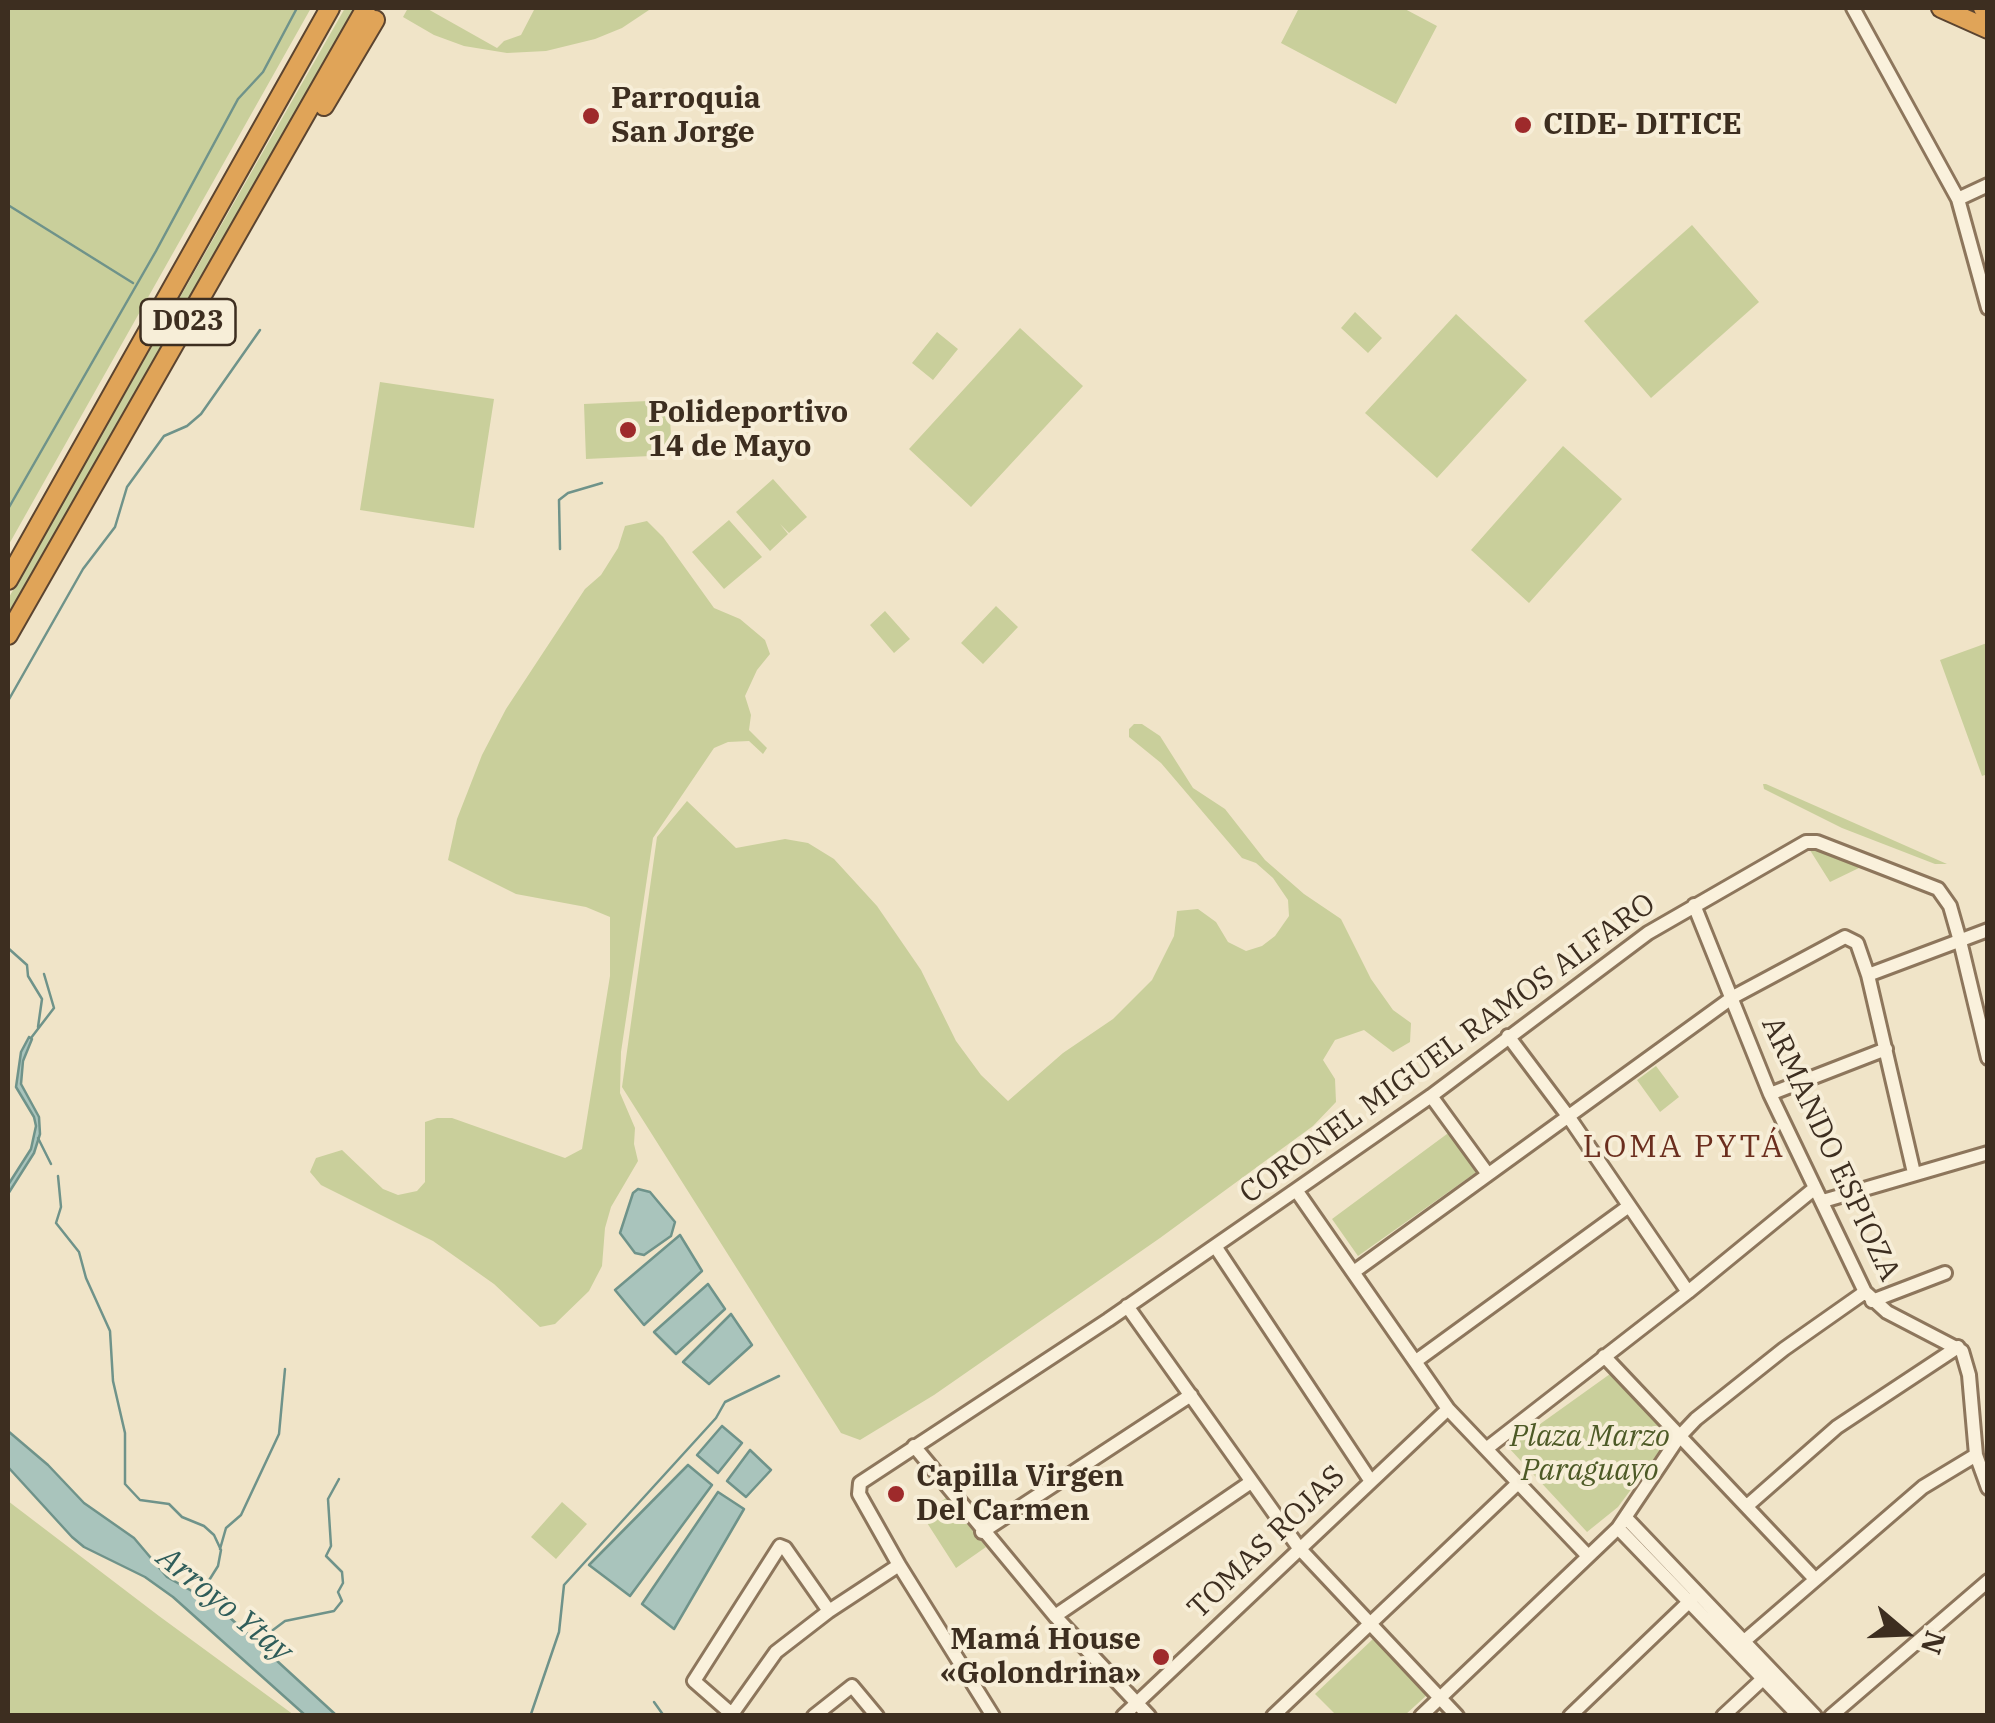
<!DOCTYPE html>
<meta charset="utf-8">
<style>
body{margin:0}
#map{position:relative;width:1995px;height:1723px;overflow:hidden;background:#f0e4c8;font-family:"IBM Plex Serif",serif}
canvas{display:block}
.frame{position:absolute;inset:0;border:10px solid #3d2e20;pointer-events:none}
.north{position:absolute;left:1855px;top:1583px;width:100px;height:100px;-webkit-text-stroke:8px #f7eed8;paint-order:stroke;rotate:109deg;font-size:28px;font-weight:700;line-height:40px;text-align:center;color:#3d2e20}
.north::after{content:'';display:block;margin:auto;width:35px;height:45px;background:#3d2e20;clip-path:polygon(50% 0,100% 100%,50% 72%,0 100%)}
</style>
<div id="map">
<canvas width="1995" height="1723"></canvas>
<div class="frame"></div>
<div class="north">N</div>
</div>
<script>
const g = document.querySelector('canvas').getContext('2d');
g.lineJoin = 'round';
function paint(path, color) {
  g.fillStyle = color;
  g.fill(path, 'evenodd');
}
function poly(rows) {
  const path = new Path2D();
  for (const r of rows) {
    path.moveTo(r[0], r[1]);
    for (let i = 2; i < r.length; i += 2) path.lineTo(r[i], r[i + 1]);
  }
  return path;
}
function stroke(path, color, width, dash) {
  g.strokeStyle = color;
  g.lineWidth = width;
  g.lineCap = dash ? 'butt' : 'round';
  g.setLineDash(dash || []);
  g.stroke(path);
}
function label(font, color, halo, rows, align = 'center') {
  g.font = font + ' "IBM Plex Serif",serif';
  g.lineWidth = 8;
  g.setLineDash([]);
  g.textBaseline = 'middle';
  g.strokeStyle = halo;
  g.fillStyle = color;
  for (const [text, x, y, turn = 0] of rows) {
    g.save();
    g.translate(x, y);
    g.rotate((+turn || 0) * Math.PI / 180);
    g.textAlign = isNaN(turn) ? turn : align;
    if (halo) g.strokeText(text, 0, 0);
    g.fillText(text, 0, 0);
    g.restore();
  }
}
const green = poly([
 [8,8,311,8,8,546],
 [345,8,355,8,8,619,8,599],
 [408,8,426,8,497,48,504,41,521,35,535,8,652,8,622,28,595,39,546,51,507,53,464,46,434,35,403,17],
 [1299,8,1403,8,1437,26,1396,104,1281,43],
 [1692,225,1759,302,1651,398,1584,321],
 [1355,312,1382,338,1368,353,1341,328],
 [1456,314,1527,380,1437,478,1365,413],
 [1020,328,1083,386,971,507,909,449],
 [937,332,958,349,933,380,912,363],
 [380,382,494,399,474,528,360,510],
 [669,400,672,455,586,459,584,404],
 [1563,446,1622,499,1529,603,1471,550],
 [773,479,807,517,789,533,780,524,788,534,770,551,736,512],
 [729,520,762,557,724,589,692,552],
 [647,521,663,537,714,608,740,619,765,640,770,654,757,670,745,696,751,715,749,730,767,748,763,754,749,741,728,742,714,748,653,838,621,1052,620,1093,635,1128,634,1144,638,1161,611,1207,605,1228,602,1266,589,1291,555,1324,540,1327,494,1284,433,1241,321,1185,310,1172,316,1158,342,1150,383,1189,398,1195,417,1191,425,1182,425,1122,437,1118,452,1118,565,1158,582,1149,610,976,610,917,586,907,516,894,448,860,457,819,482,755,506,709,585,589,601,575,618,548,625,526],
 [996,606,1018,627,983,664,961,643],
 [885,611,910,639,894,653,870,625],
 [1987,643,1988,774,1982,776,1940,660],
 [1134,724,1142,724,1160,736,1193,788,1225,809,1265,860,1304,894,1341,919,1371,979,1393,1010,1411,1023,1410,1042,1393,1052,1364,1030,1335,1040,1323,1060,1335,1079,1336,1102,1313,1126,1160,1238,934,1395,860,1440,841,1433,622,1087,657,837,687,801,736,848,785,839,808,843,834,859,877,906,921,970,956,1041,981,1075,1008,1101,1063,1053,1113,1019,1152,980,1174,936,1177,911,1198,909,1216,922,1228,942,1246,951,1262,946,1275,936,1289,916,1288,900,1273,878,1256,863,1242,858,1161,763,1129,737,1129,729],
 [1763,784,1766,784,1947,864,1935,864,1842,828,1764,789],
 [1808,847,1861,867,1830,882],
 [1656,1066,1679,1097,1660,1112,1637,1080],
 [1451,1131,1478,1171,1358,1256,1332,1219],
 [1610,1374,1670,1437,1618,1507,1587,1532,1508,1447],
 [946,1498,986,1547,956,1568,922,1515],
 [8,1501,159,1616,294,1715,8,1715],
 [562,1502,587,1524,556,1559,531,1537],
 [1374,1638,1427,1695,1405,1715,1336,1715,1315,1694]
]);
const water = poly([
 [29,1037,32,1039,23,1061,21,1084,39,1117,40,1134,34,1153,8,1194,8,1185,31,1149,36,1126,34,1117,16,1087,21,1052,29,1037],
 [638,1189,650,1192,675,1222,671,1236,644,1255,635,1253,620,1233,633,1193,638,1189],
 [680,1235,702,1271,644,1325,615,1290,680,1235],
 [708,1284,725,1309,676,1354,654,1332,708,1284],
 [731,1314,752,1345,709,1384,683,1362,731,1314],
 [722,1426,742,1443,718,1473,697,1455,722,1426],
 [8,1431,48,1465,84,1503,134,1538,167,1577,215,1604,336,1715,305,1715,173,1597,145,1577,84,1547,72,1537,8,1467,8,1431],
 [750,1450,771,1470,746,1497,727,1481,750,1450],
 [688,1465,712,1485,630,1596,589,1565,688,1465],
 [718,1492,744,1509,674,1629,642,1604,718,1492]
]);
const stream = poly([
 [8,205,133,283],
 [8,509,156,251,238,99,263,72,297,8],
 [560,549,559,500,568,493,602,483],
 [8,701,83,569,115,527,127,487,164,436,187,426,201,414,260,330],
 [8,948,27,965,28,976,42,999,38,1027],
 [31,1038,54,1008,44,974],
 [38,1138,51,1164],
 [58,1176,61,1207,56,1223,79,1252,86,1278,110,1331,113,1381,125,1433,125,1484,140,1500,169,1504,182,1517,204,1526,214,1535,221,1550,218,1566,208,1582,210,1603],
 [220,1549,226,1528,241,1515,279,1434,285,1369],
 [257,1642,285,1621,334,1611,342,1601,338,1592,343,1583,342,1572,326,1556,331,1546,328,1499,339,1479],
 [654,1702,664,1716],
 [507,1716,531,1714,559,1632,564,1585,716,1418,725,1402,779,1376]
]);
const highwayTunnel = poly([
 [1970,8,1988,18]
]);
const minor = poly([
 [1853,8,1958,199,1988,308],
 [1958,199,1988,185],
 [1694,905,1770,1094,1865,1292,1887,1312,1962,1351,1969,1375,1976,1455,1988,1488],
 [1868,975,1988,930],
 [1508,1036,1568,1116,1688,1292],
 [1770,1094,1886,1049],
 [1431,1096,1487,1173],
 [1296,1190,1448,1409,1588,1556],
 [1823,1201,1988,1153],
 [1215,1246,1370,1480],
 [1355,1271,1733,997,1845,937,1857,943,1868,975,1914,1173],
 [1872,1301,1945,1273],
 [1127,1306,1299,1548,1457,1716],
 [1604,1356,1814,1578],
 [1416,1361,1629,1206],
 [914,1446,1055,1616,1149,1716],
 [1486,1449,1688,1292,1815,1188],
 [1747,1506,1837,1427,1958,1347],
 [1626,1518,1815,1716],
 [1618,1528,1799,1716],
 [982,1532,1191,1395],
 [1055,1616,1251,1482],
 [1735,1649,1923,1487,1976,1455],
 [732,1714,776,1652,829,1611,899,1565],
 [734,1716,694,1681,780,1546,785,1548,829,1611],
 [814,1716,852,1686,877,1716],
 [993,1716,899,1565,859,1494,860,1483,1108,1320,1296,1190,1431,1096,1648,933,1806,842,1817,842,1938,889,1950,906,1960,941,1988,1058],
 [1123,1716,1448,1409],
 [1273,1716,1517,1484],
 [1421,1716,1618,1528,1679,1437,1696,1419,1784,1349,1865,1292],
 [1570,1716,1692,1599],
 [1723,1716,1766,1676],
 [1831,1716,1988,1581]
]);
const highway = poly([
 [1941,8,1988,29],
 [1983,8,1988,11],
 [324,106,375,20],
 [8,580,330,8],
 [8,635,366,8]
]);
const markers = [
 [591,116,10,"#9e2a2b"],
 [1523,125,10,"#9e2a2b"],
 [628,430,10,"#9e2a2b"],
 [896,1494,10,"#9e2a2b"],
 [1161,1657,10,"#9e2a2b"]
];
const shields = [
 [188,322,95]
];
const shieldNames = [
 ["D023",188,322]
];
const poiNames = [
 ["Parroquia",611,99],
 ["San Jorge",611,133],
 ["CIDE- DITICE",1543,125],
 ["Polideportivo",648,413],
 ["14 de Mayo",648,447],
 ["Capilla Virgen",916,1477],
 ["Del Carmen",916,1511],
 ["Mamá House",1141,1640,"right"],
 ["«Golondrina»",1141,1674,"right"]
];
const streetNames = [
 ["CORONEL MIGUEL RAMOS ALFARO",1448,1049,-36],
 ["ARMANDO ESPIOZA",1830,1149,65],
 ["TOMAS ROJAS",1267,1543,-44]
];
const parkNames = [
 ["Plaza Marzo",1590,1437],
 ["Paraguayo",1590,1471]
];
const neighbourhoodNames = [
 ["LOMA PYTÁ",1684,1148]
];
const waterNames = [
 ["Arroyo Ytay",224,1605,39]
];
paint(green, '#c9cf9b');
paint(water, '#a9c4bc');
stroke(water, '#6f938a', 2.5);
stroke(stream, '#6f938a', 2.5);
stroke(highwayTunnel, '#ccc0a6', 18, [18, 9]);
stroke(minor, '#8d765c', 18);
stroke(highway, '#5b4430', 22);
stroke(minor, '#faf1dc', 12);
stroke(highway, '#e0a458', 18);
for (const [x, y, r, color] of markers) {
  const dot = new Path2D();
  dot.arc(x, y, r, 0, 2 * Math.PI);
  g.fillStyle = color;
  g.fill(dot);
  stroke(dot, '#f7eed8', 4);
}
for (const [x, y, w] of shields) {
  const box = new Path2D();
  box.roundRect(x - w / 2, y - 23, w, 46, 8);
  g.fillStyle = '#f7eed8';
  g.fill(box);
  stroke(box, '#3d2e20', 2.5);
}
label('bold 28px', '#3d2e20', null, shieldNames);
label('bold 30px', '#3d2e20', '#f7eed8', poiNames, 'left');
label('30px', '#3d2e20', '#f7eed8', streetNames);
label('italic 30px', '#4d5a26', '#f7eed8', parkNames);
g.letterSpacing = '2.5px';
label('32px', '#6b2e1e', '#f7eed8', neighbourhoodNames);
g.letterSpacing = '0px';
label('italic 32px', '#2f5d5a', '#f7eed8', waterNames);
</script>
